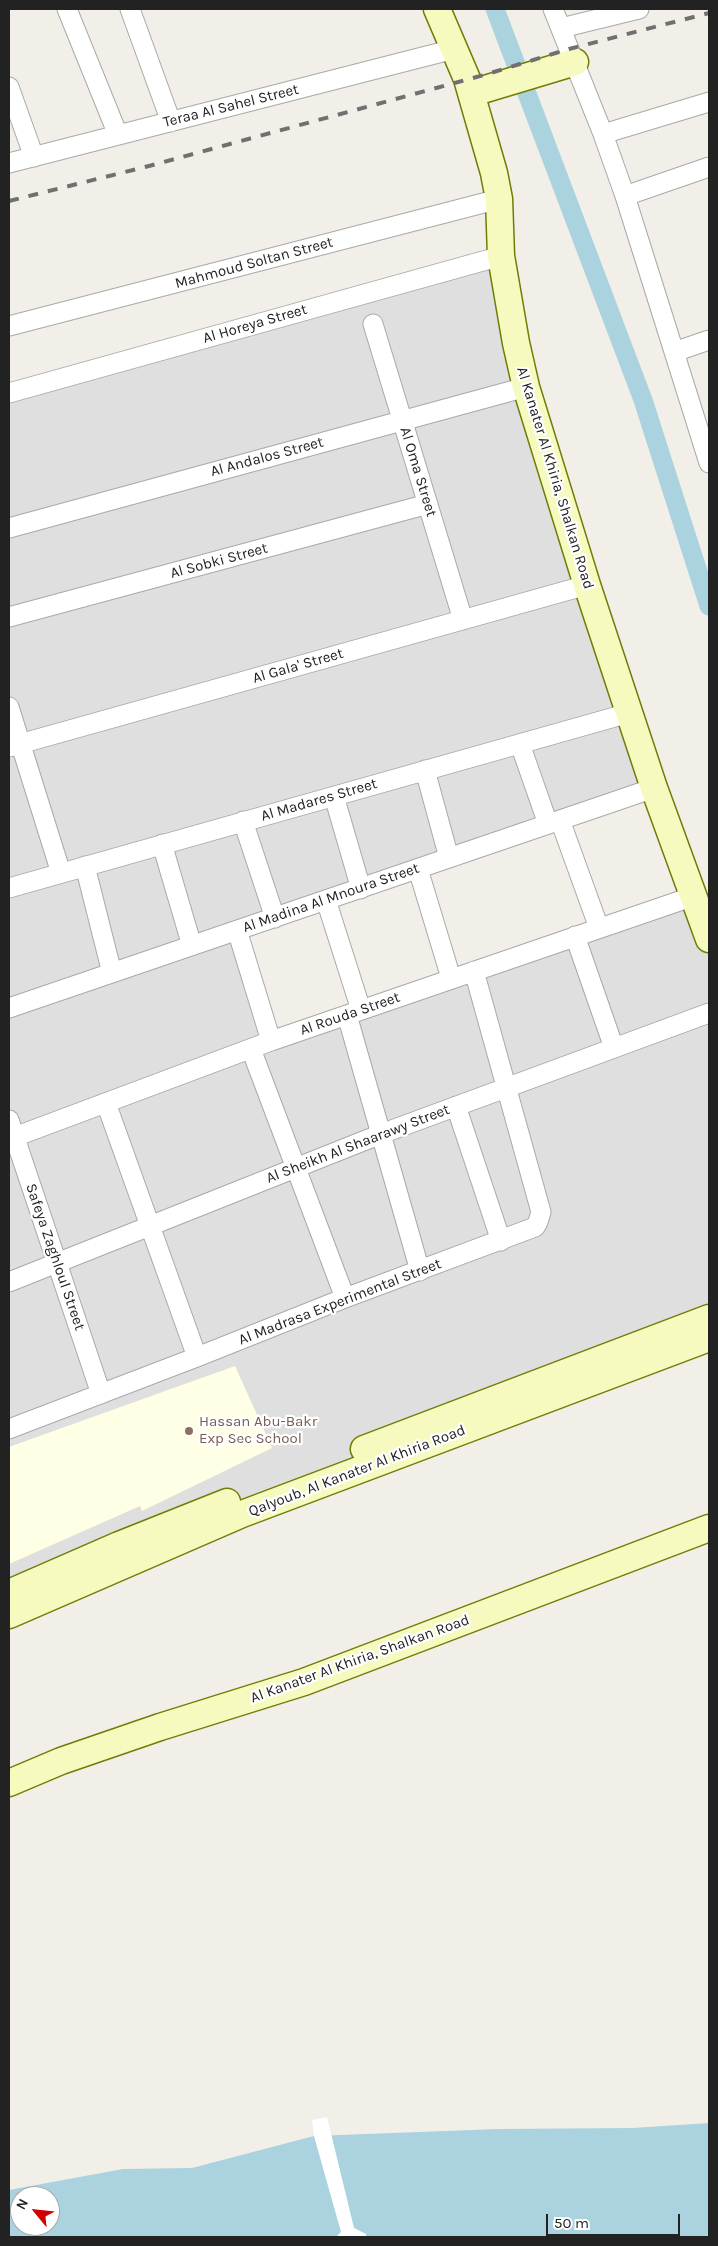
<!DOCTYPE html>
<style>
body{margin:0}
#map{position:relative;width:718px;height:2246px;overflow:hidden;background:#f2efe9;font-family:Karla,sans-serif}
canvas{display:block}
.frame{position:absolute;inset:0;border:10px solid #222;pointer-events:none}
.north{position:absolute;left:10px;top:2186px;width:50px;height:50px;box-sizing:border-box;background:#fff;border:1px solid #a7a7a7;border-radius:50%;rotate:298deg;font-size:14px;font-weight:700;line-height:20px;text-align:center;color:#222}
.north::after{content:'';display:block;margin:auto;width:18px;height:22px;background:#d40000;clip-path:polygon(50% 0,100% 100%,50% 72%,0 100%)}
.scale{position:absolute;left:546px;top:2214px;width:134px;height:22px;box-sizing:border-box;border:2px solid #222;border-top:0;padding-left:6px;font-size:15px;line-height:18px;white-space:nowrap;color:#222;-webkit-text-stroke:4px #fff;paint-order:stroke}
</style>
<div id="map">
<canvas width="718" height="2246"></canvas>
<div class="frame"></div>
<div class="north">N</div>
<div class="scale">50 m</div>
</div>
<script>
const g = document.querySelector('canvas').getContext('2d');
g.lineJoin = 'round';
function paint(path, color) {
  g.fillStyle = color;
  g.fill(path, 'evenodd');
}
function poly(rows) {
  const path = new Path2D();
  for (const r of rows) {
    path.moveTo(r[0], r[1]);
    for (let i = 2; i < r.length; i += 2) path.lineTo(r[i], r[i + 1]);
  }
  return path;
}
function stroke(path, color, width, dash) {
  g.strokeStyle = color;
  g.lineWidth = width;
  g.lineCap = dash ? 'butt' : 'round';
  g.setLineDash(dash || []);
  g.stroke(path);
}
function label(font, color, halo, rows, align = 'center') {
  g.font = font + ' Karla,sans-serif';
  g.lineWidth = 4.5;
  g.setLineDash([]);
  g.textBaseline = 'middle';
  g.strokeStyle = halo;
  g.fillStyle = color;
  for (const [text, x, y, turn = 0] of rows) {
    g.save();
    g.translate(x, y);
    g.rotate((+turn || 0) * Math.PI / 180);
    g.textAlign = isNaN(turn) ? turn : align;
    if (halo) g.strokeText(text, 0, 0);
    g.fillText(text, 0, 0);
    g.restore();
  }
}
const residential = poly([
 [481,267,498,270,657,795,237,931,272,1036,694,897,709,937,709,1330,9,1604,9,391]
]);
const education = poly([
 [235,1366,272,1448,142,1511,140,1506,9,1564,9,1447]
]);
const water = poly([
 [709,2123,709,2237,9,2237,9,2190,123,2169,192,2168,314,2136,498,2129,633,2128],
 [20,2196,50,2196,50,2226,20,2226]
]);
const pier = poly([
 [327,2117,354,2228,366,2234,366,2237,336,2237,341,2232,314,2136,312,2120]
]);
const canal = poly([
 [495,9,643,400,709,606]
]);
const street = poly([
 [67,9,118,135],
 [130,9,171,122],
 [553,9,603,134,625,196,709,463],
 [561,28,639,9],
 [9,87,34,157],
 [603,134,709,102],
 [9,163,454,49],
 [625,196,709,167],
 [373,324,463,620],
 [9,326,499,199],
 [674,352,709,340],
 [9,393,501,256],
 [9,528,526,387],
 [9,617,428,504],
 [9,707,61,873],
 [520,744,548,824],
 [9,747,587,585],
 [425,770,449,858],
 [334,796,361,889],
 [560,820,599,928],
 [243,821,275,918],
 [162,844,192,946],
 [85,866,112,973],
 [418,869,451,978],
 [9,888,629,713],
 [326,900,361,1010],
 [237,930,271,1041],
 [575,936,614,1048],
 [9,1008,654,788],
 [347,1015,420,1271],
 [251,1049,345,1298],
 [106,1103,197,1357],
 [456,1106,501,1241],
 [9,1120,101,1394],
 [9,1139,271,1041,694,896],
 [9,1282,381,1134,709,1013],
 [9,1429,197,1357,345,1298,535,1227,538,1222,541,1212,474,971]
]);
const secondary = poly([
 [437,9,467,79,494,173,499,199,501,256,516,343,526,387,587,585,654,788,709,939],
 [472,93,575,62],
 [364,1449,709,1318],
 [9,1593,119,1545,227,1502],
 [9,1615,242,1514,709,1338],
 [9,1783,61,1761,160,1727,304,1682,709,1528]
]);
const rail = poly([
 [9,201,149,166,484,75,569,49,709,13]
]);
const markers = [
 [189,1431,5,"#8d6e63"]
];
const streetNames = [
 ["Teraa Al Sahel Street",231,106,-14],
 ["Mahmoud Soltan Street",254,263,-15],
 ["Al Horeya Street",255,324,-16],
 ["Al Andalos Street",267,457,-15],
 ["Al Oma Street",418,472,73],
 ["Al Kanater Al Khiria, Shalkan Road",555,478,73],
 ["Al Sobki Street",219,561,-15],
 ["Al Gala' Street",298,666,-16],
 ["Al Madares Street",319,800,-16],
 ["Al Madina Al Mnoura Street",331,898,-19],
 ["Al Rouda Street",350,1014,-19],
 ["Al Sheikh Al Shaarawy Street",358,1144,-21],
 ["Safeya Zaghloul Street",55,1257,71],
 ["Al Madrasa Experimental Street",340,1302,-21],
 ["Qalyoub, Al Kanater Al Khiria Road",357,1471,-21],
 ["Al Kanater Al Khiria, Shalkan Road",360,1659,-20]
];
const educationNames = [
 ["Hassan Abu-Bakr",199,1422],
 ["Exp Sec School",199,1439]
];
paint(residential, '#e0dfdf');
paint(education, '#ffffe5');
paint(water, '#aad3df');
paint(pier, '#fff');
stroke(canal, '#aad3df', 19);
stroke(street, '#a9a9a9', 21);
stroke(secondary, '#707d05', 29);
stroke(street, '#fff', 19);
stroke(secondary, '#f7fabf', 26);
stroke(rail, '#707070', 4, [10, 10]);
for (const [x, y, r, color] of markers) {
  const dot = new Path2D();
  dot.arc(x, y, r, 0, 2 * Math.PI);
  g.fillStyle = color;
  g.fill(dot);
  stroke(dot, '#fff', 2);
}
label('15px', '#222', '#fff', streetNames);
label('15px', '#785e54', '#fff', educationNames, 'left');
</script>
